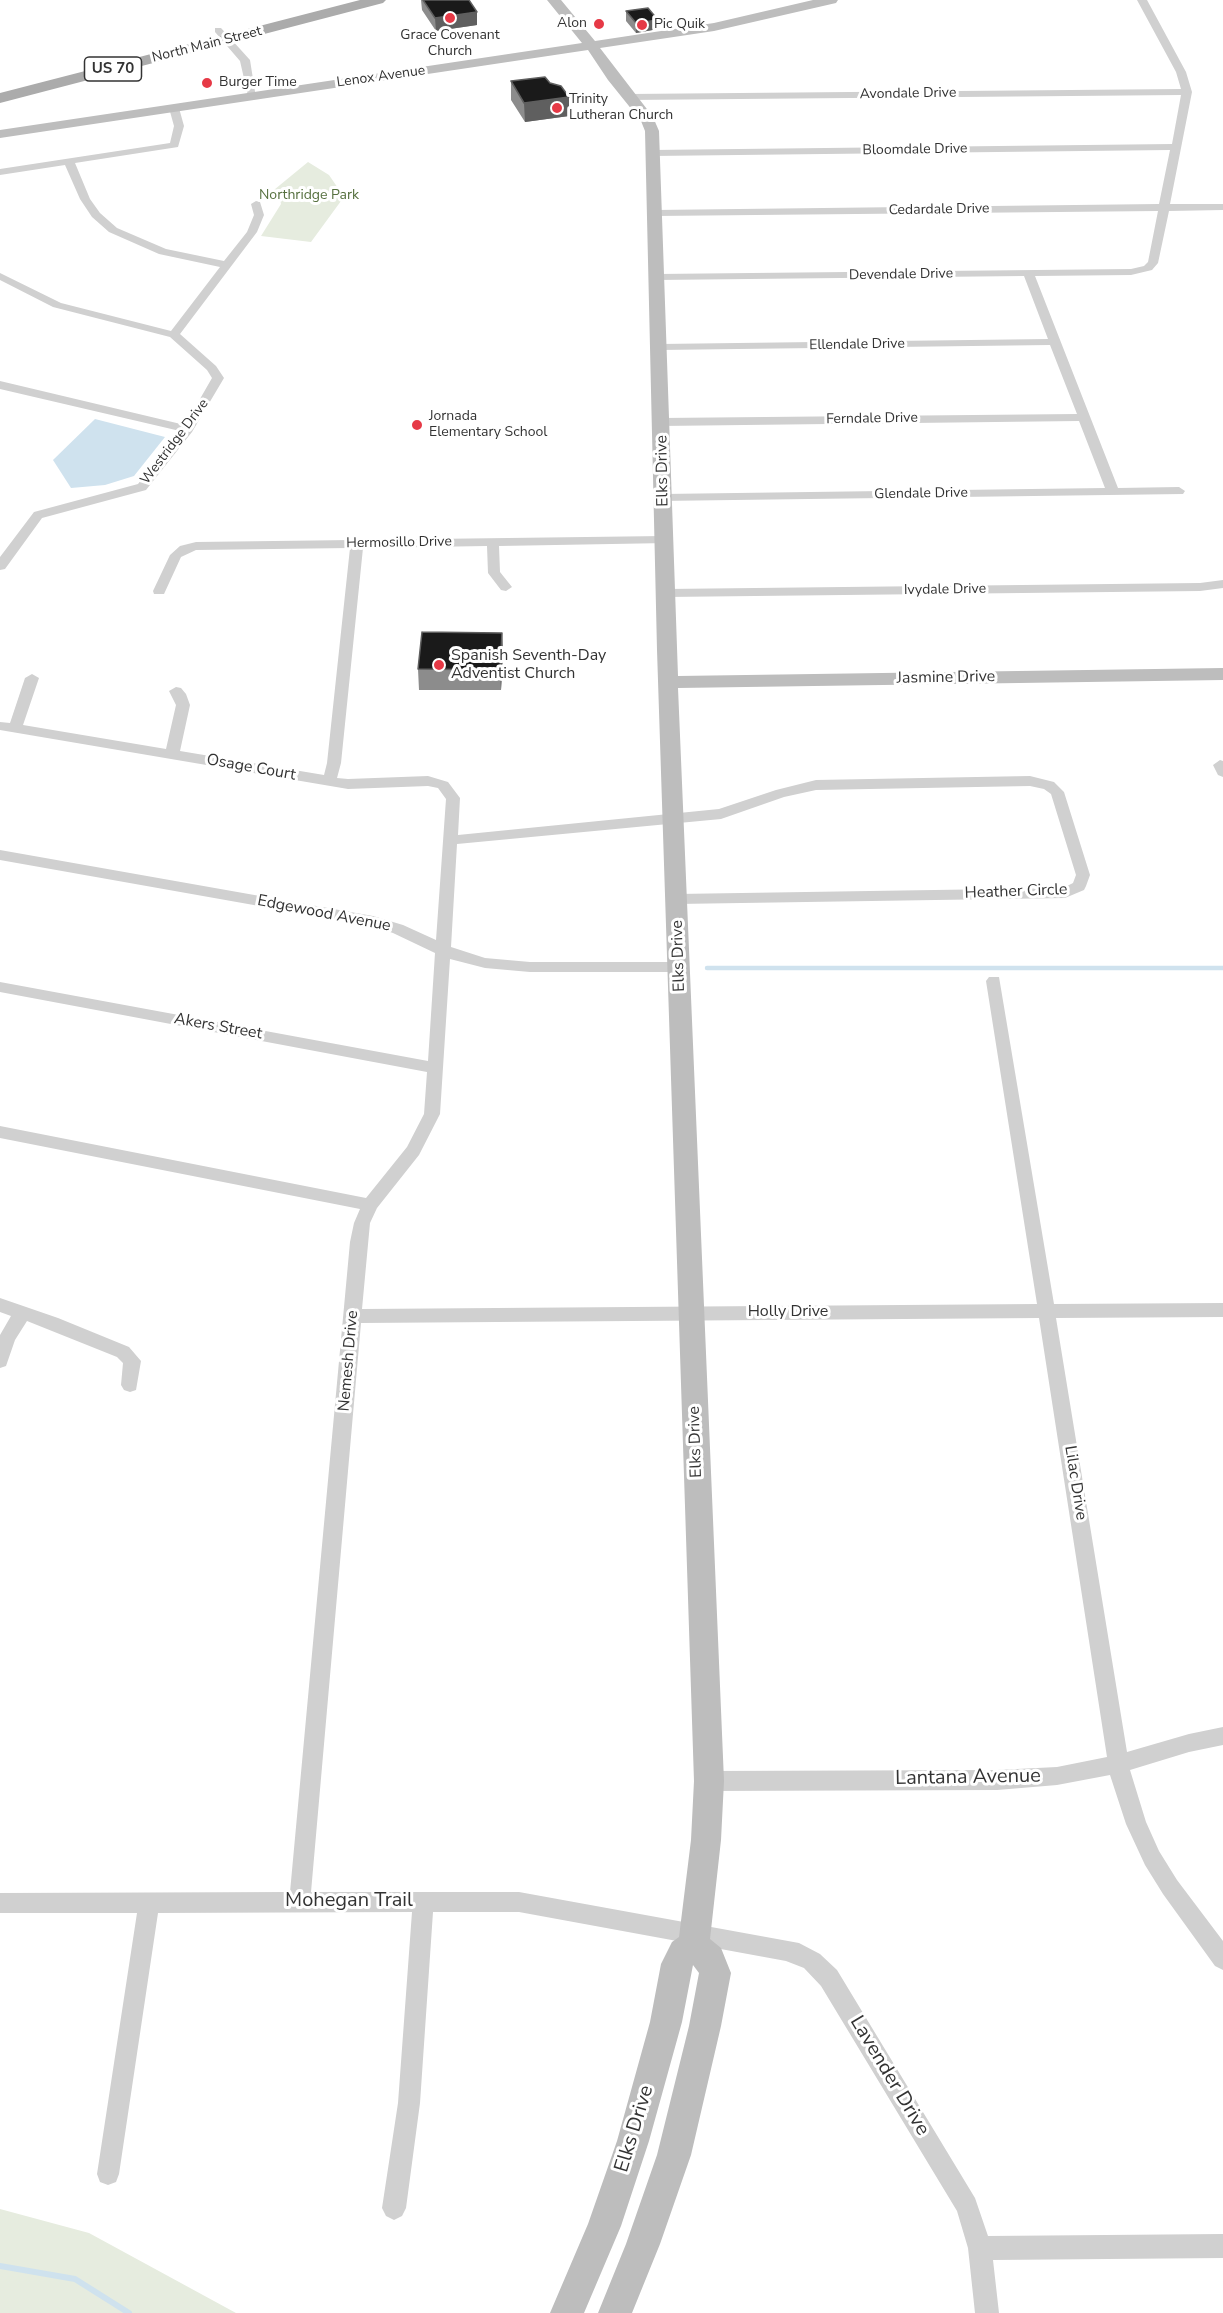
<!DOCTYPE html>
<style>
body{margin:0}
canvas{display:block;background:#fff}
</style>
<canvas width="1223" height="2313"></canvas>
<script>
const g = document.querySelector('canvas').getContext('2d');
g.lineJoin = 'round';
function paint(path, color) {
  g.fillStyle = color;
  g.fill(path, 'evenodd');
}
function poly(rows) {
  const path = new Path2D();
  for (const r of rows) {
    path.moveTo(r[0], r[1]);
    for (let i = 2; i < r.length; i += 2) path.lineTo(r[i], r[i + 1]);
  }
  return path;
}
function stroke(path, color, width, dash) {
  g.strokeStyle = color;
  g.lineWidth = width;
  g.lineCap = dash ? 'butt' : 'round';
  g.setLineDash(dash || []);
  g.stroke(path);
}
function label(font, color, halo, rows, align = 'center') {
  g.font = font + ' "Nunito Sans",sans-serif';
  g.lineWidth = 6;
  g.setLineDash([]);
  g.textBaseline = 'middle';
  g.strokeStyle = halo;
  g.fillStyle = color;
  for (const [text, x, y, turn = 0] of rows) {
    g.save();
    g.translate(x, y);
    g.rotate((+turn || 0) * Math.PI / 180);
    g.textAlign = isNaN(turn) ? turn : align;
    if (halo) g.strokeText(text, 0, 0);
    g.fillText(text, 0, 0);
    g.restore();
  }
}
const green = poly([
 [308,162,329,175,340,191,341,201,311,242,261,236,281,204,280,199,269,194],
 [0,2209,89,2233,236,2313,0,2313]
]);
const water = poly([
 [95,419,165,437,134,476,105,485,71,488,53,460]
]);
const streamFar1 = poly([
 [707,968,1223,968]
]);
const stream = poly([
 [0,2266,75,2279,129,2313]
]);
const street = poly([
 [1137,0,1147,0,1186,72,1192,92,1170,204,1223,204,1223,210,1169,211,1158,263,1152,270,1131,275,1035,276,1118,488,1179,487,1185,491,1183,494,659,501,657,498,663,494,1105,488,1079,421,661,426,655,422,661,418,1077,414,1050,345,660,350,654,347,660,344,1048,339,1024,276,657,280,651,277,657,274,1131,269,1144,266,1148,262,1158,211,655,216,650,213,655,210,1159,204,1170,150,652,156,647,153,652,150,1172,144,1181,95,629,100,624,97,629,94,1181,89,1176,72,1137,0],
 [215,28,221,28,250,60,256,98,248,96,240,61,215,32,215,28],
 [174,105,179,108,184,126,178,147,75,163,90,199,100,213,117,228,166,249,224,261,247,232,254,215,251,204,256,201,260,202,264,215,257,232,180,334,216,366,224,378,192,432,146,490,42,518,5,569,0,570,0,557,34,512,138,484,180,431,0,389,0,381,185,425,212,378,207,370,170,337,53,307,0,280,0,273,61,303,171,331,220,267,159,254,109,232,92,217,80,199,65,165,0,175,0,169,170,143,174,126,169,108,174,105],
 [664,536,668,537,670,540,668,543,499,546,500,572,512,587,506,591,501,590,488,573,487,546,363,548,341,763,337,778,348,779,428,776,448,782,460,798,458,835,719,809,776,790,816,780,1030,776,1054,782,1064,792,1090,875,1086,886,1084,890,1065,898,677,904,670,899,677,894,1063,888,1073,883,1076,875,1051,794,1044,789,1030,786,816,790,784,797,721,819,457,844,451,947,485,958,530,962,680,962,685,963,688,967,685,971,680,972,530,972,485,968,450,959,440,1114,419,1155,377,1208,370,1223,362,1309,1037,1304,986,981,989,977,999,977,1054,1304,1223,1303,1223,1317,1056,1318,1127,1752,1189,1734,1223,1727,1223,1745,1189,1752,1130,1770,1146,1822,1159,1851,1177,1880,1223,1941,1223,1970,1215,1966,1163,1894,1145,1865,1126,1824,1110,1775,1057,1785,997,1790,709,1791,702,1788,699,1781,702,1774,709,1771,997,1770,1057,1767,1107,1757,1039,1318,361,1323,311,1892,519,1892,799,1943,820,1954,837,1970,975,2198,988,2236,1223,2234,1223,2258,993,2260,999,2313,975,2313,968,2248,957,2211,821,1986,804,1968,786,1961,519,1912,433,1912,420,2103,406,2208,402,2216,394,2220,386,2216,382,2208,398,2103,412,1912,158,1913,119,2174,116,2182,108,2185,100,2182,97,2174,137,1913,0,1913,0,1893,290,1892,350,1242,354,1223,360,1209,0,1138,0,1126,366,1198,407,1147,424,1114,427,1072,0,992,0,982,428,1061,435,953,393,933,372,926,0,860,0,850,373,916,403,925,436,940,446,799,438,788,428,786,348,789,0,730,0,722,10,723,25,678,32,674,39,678,23,725,166,749,176,705,169,691,176,687,181,688,186,694,190,705,180,751,324,775,327,763,350,548,196,550,181,557,164,594,154,594,153,591,170,555,180,546,196,542,664,536],
 [1223,580,1223,588,1200,591,666,597,660,593,666,589,1200,583,1223,580],
 [1220,760,1223,761,1223,777,1218,775,1213,765,1220,760],
 [0,1298,58,1318,129,1347,141,1361,136,1390,130,1392,124,1390,121,1385,123,1363,117,1357,27,1321,15,1340,6,1366,0,1368,0,1335,11,1316,0,1312,0,1298]
]);
const secondary = poly([
 [547,0,561,0,595,41,714,23,813,0,838,0,836,3,714,31,600,48,653,117,659,131,678,676,1223,668,1223,680,678,688,724,1781,721,1840,710,1939,721,1948,731,1973,721,2026,691,2155,660,2244,632,2313,598,2313,626,2244,657,2155,689,2026,699,1973,693,1965,682,2022,649,2141,621,2226,584,2313,550,2313,588,2224,617,2141,650,2022,661,1964,672,1942,679,1937,691,1840,694,1781,657,650,645,131,641,121,608,80,588,50,0,138,0,130,582,43,547,0]
]);
const primary = poly([
 [360,0,386,0,383,3,0,103,0,93,360,0]
]);
const wall = poly([
 [421,0,469,0,477,25,436,31,422,10],
 [626,11,658,29,636,33,626,21],
 [511,81,569,97,569,116,525,122,511,100],
 [502,633,503,653,501,690,419,690,418,669]
]);
const shadedWall = poly([
 [477,12,477,25,436,31,435,18],
 [658,20,658,29,636,33,636,23],
 [569,97,569,116,525,122,524,103],
 [502,633,503,653,501,690,500,670]
]);
const building = poly([
 [423,0,469,0,477,12,435,18,423,0],
 [648,8,658,20,636,23,626,11,648,8],
 [545,77,550,83,561,86,569,97,524,103,511,81,545,77],
 [422,632,502,633,500,670,418,669,422,632]
]);
const markers = [
 [450,18,6,"#e63946"],
 [599,24,6,"#e63946"],
 [642,25,6,"#e63946"],
 [207,83,6,"#e63946"],
 [557,108,6,"#e63946"],
 [417,425,6,"#e63946"],
 [439,665,6,"#e63946"]
];
const farPoinames = [
 ["Alon",587,24,"right"],
 ["Pic Quik",654,25],
 ["Grace Covenant",450,36,"center"],
 ["Church",450,52,"center"],
 ["Burger Time",219,83],
 ["Trinity",569,100],
 ["Lutheran Church",569,116],
 ["Jornada",429,417],
 ["Elementary School",429,433]
];
const farStreetnames = [
 ["North Main Street",207,45,-14],
 ["Lenox Avenue",381,77,-8],
 ["Avondale Drive",908,94,-1],
 ["Bloomdale Drive",915,150,-1],
 ["Cedardale Drive",939,210,-1],
 ["Devendale Drive",901,275,-1],
 ["Ellendale Drive",857,345,-1],
 ["Ferndale Drive",872,419,-1],
 ["Westridge Drive",175,442,-53],
 ["Glendale Drive",921,494,-1],
 ["Hermosillo Drive",399,543,-1],
 ["Ivydale Drive",945,590,-1]
];
const farParknames = [
 ["Northridge Park",309,196]
];
const shields = [
 [113,69,57]
];
const shieldNames = [
 ["US 70",113,69]
];
const streetNames = [
 ["Elks Drive",663,471,-91],
 ["Jasmine Drive",946,678,-1],
 ["Osage Court",251,768,10],
 ["Heather Circle",1016,892,-2],
 ["Edgewood Avenue",324,914,11],
 ["Elks Drive",679,956,-92],
 ["Akers Street",218,1027,10],
 ["Holly Drive",788,1312],
 ["Nemesh Drive",349,1361,-85],
 ["Elks Drive",696,1442,-92],
 ["Lilac Drive",1075,1483,81]
];
const poiNames = [
 ["Spanish Seventh-Day",451,656],
 ["Adventist Church",451,674]
];
const nearStreetnames = [
 ["Lantana Avenue",968,1778,-1],
 ["Mohegan Trail",349,1901],
 ["Lavender Drive",889,2076,59],
 ["Elks Drive",635,2129,-73]
];
paint(green, '#e6ecdf');
paint(water, '#cfe2ee');
stroke(streamFar1, '#cfe2ee', 4.5);
stroke(stream, '#cfe2ee', 6);
paint(street, '#d0d0d0');
paint(secondary, '#bdbdbd');
paint(primary, '#ababab');
paint(wall, '#8c8c8c');
paint(shadedWall, '#5f5f5f');
paint(building, '#1a1a1a');
stroke(building, '#5f5f5f', 1.5);
for (const [x, y, r, color] of markers) {
  const dot = new Path2D();
  dot.arc(x, y, r, 0, 2 * Math.PI);
  g.fillStyle = color;
  g.fill(dot);
  stroke(dot, '#fff', 2);
}
label('14px', '#333', '#fff', farPoinames, 'left');
label('14px', '#333', '#fff', farStreetnames);
label('14px', '#56703f', '#fff', farParknames);
for (const [x, y, w] of shields) {
  const box = new Path2D();
  box.roundRect(x - w / 2, y - 12, w, 24, 4.5);
  g.fillStyle = '#fff';
  g.fill(box);
  stroke(box, '#333', 1.5);
}
label('bold 15px', '#333', null, shieldNames);
label('16px', '#333', '#fff', streetNames);
label('16px', '#333', '#fff', poiNames, 'left');
label('20px', '#333', '#fff', nearStreetnames);
</script>
